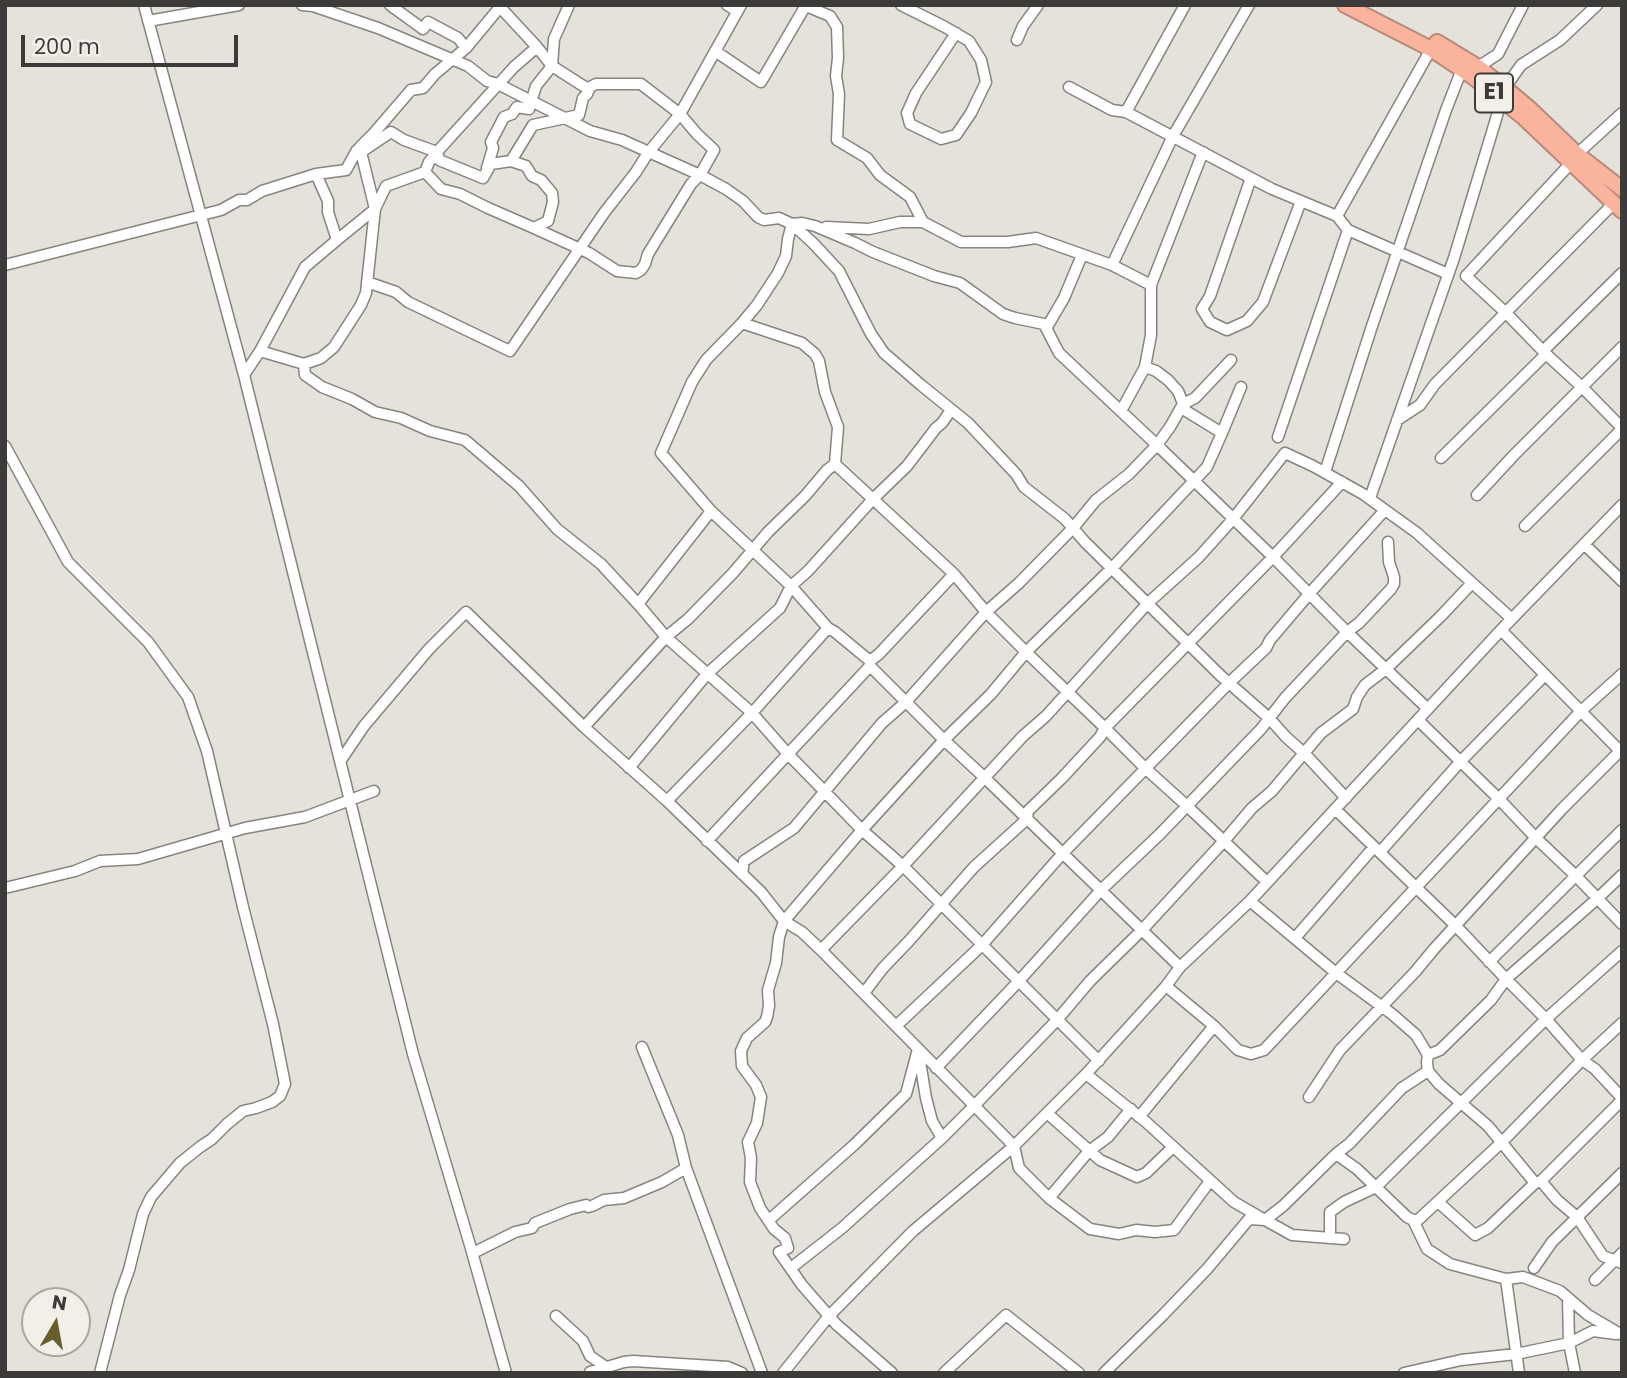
<!DOCTYPE html>
<style>
body{margin:0}
#map{position:relative;width:1627px;height:1378px;overflow:hidden;background:#e4e2db;font-family:Poppins,sans-serif}
canvas{display:block}
.frame{position:absolute;inset:0;border:7px solid #3c3b39;pointer-events:none}
.north{position:absolute;left:21px;top:1287px;width:70px;height:70px;box-sizing:border-box;background:#f1efe8;border:2px solid #a9a7a2;border-radius:50%;rotate:10deg;font-size:19px;font-weight:700;line-height:28px;text-align:center;color:#3c3b39}
.north::after{content:'';display:block;margin:auto;width:24px;height:32px;background:#685e2b;clip-path:polygon(50% 0,100% 100%,50% 72%,0 100%)}
.scale{position:absolute;left:21px;top:35px;width:217px;height:32px;box-sizing:border-box;border:4px solid #3c3b39;border-top:0;padding-left:9px;font-size:21px;line-height:24px;white-space:nowrap;color:#3c3b39;-webkit-text-stroke:5px #f1efe8;paint-order:stroke}
</style>
<div id="map">
<canvas width="1627" height="1378"></canvas>
<div class="frame"></div>
<div class="north">N</div>
<div class="scale">200 m</div>
</div>
<script>
const g = document.querySelector('canvas').getContext('2d');
g.lineJoin = 'round';
function poly(rows) {
  const path = new Path2D();
  for (const r of rows) {
    path.moveTo(r[0], r[1]);
    for (let i = 2; i < r.length; i += 2) path.lineTo(r[i], r[i + 1]);
  }
  return path;
}
function stroke(path, color, width, dash) {
  g.strokeStyle = color;
  g.lineWidth = width;
  g.lineCap = dash ? 'butt' : 'round';
  g.setLineDash(dash || []);
  g.stroke(path);
}
function label(font, color, halo, rows, align = 'center') {
  g.font = font + ' Poppins,sans-serif';
  g.lineWidth = 5;
  g.setLineDash([]);
  g.textBaseline = 'middle';
  g.strokeStyle = halo;
  g.fillStyle = color;
  for (const [text, x, y, turn = 0] of rows) {
    g.save();
    g.translate(x, y);
    g.rotate((+turn || 0) * Math.PI / 180);
    g.textAlign = isNaN(turn) ? turn : align;
    if (halo) g.strokeText(text, 0, 0);
    g.fillText(text, 0, 0);
    g.restore();
  }
}
const minor = poly([
 [144,5,244,375,413,1054,470,1245,506,1373],
 [302,5,313,6,378,28,468,66,487,81,498,84,590,131,622,140,700,175,726,189,743,201,758,217,764,220,779,218,792,224,813,243,839,271,871,334,884,353,921,385,968,423,1016,474,1024,487,1065,519,1085,542,1221,676,1269,718,1286,737,1305,754,1346,798],
 [390,5,423,29,428,22,458,38,466,48,500,7,537,47,552,66,588,89],
 [727,5,737,11],
 [901,5,945,27,969,41,981,60,986,82,971,113,956,135,941,139,910,124,907,113,916,93,956,33],
 [806,6,830,16,837,27,838,58,836,76,839,94,837,140,867,158,880,175,910,197,923,222],
 [148,21,239,5],
 [1017,40,1023,26,1038,5],
 [715,51,761,82,806,5],
 [1478,67,1498,54,1523,5],
 [1069,87,1112,110,1126,112,1272,189,1337,216,1348,230,1448,274],
 [1505,88,1521,65,1560,40,1597,5],
 [1126,112,1185,5],
 [360,147,374,133,411,90,423,88,435,74,466,48],
 [1577,154,1622,113],
 [511,161,533,125,579,115,583,98,587,94,590,87,596,84,641,84,680,114,697,134,714,150,700,175,691,184,648,254,645,264,641,270,636,273,617,271,589,253,534,228],
 [1571,163,1466,276,1505,312,1546,354,1583,388,1622,428],
 [487,168,493,148,491,142,504,117,512,114,517,107,529,109,536,86,552,66,554,39,569,5],
 [1251,178,1210,296,1202,309,1210,322,1227,330,1247,321,1263,302,1301,201],
 [1337,216,1431,49],
 [792,224,802,223,815,226,855,243,873,252,934,276,960,283,1003,314,1015,318,1044,324,1059,353,1157,445,1170,427,1183,404,1195,398,1231,360],
 [792,224,788,239,786,256,778,273,757,305,742,323,706,360,692,382,661,453,711,511,791,586,828,628],
 [826,227,869,229,900,222,923,222,961,242,1008,242,1036,238,1112,265,1151,285],
 [337,240,375,209,386,186,425,172,429,162,437,152,514,67,537,47],
 [5,265,221,210,239,200,247,200,262,191,316,174,346,170,357,150,361,152,391,132,404,140,437,152,439,160,483,178,491,164,511,161,526,166,532,176,541,180,552,193,553,202,548,221,534,228,488,208,460,194,441,189,425,172],
 [1112,265,1173,136,1249,5],
 [367,282,396,292,408,302,510,351,604,213,636,172,648,153,680,114,741,5],
 [742,323,802,343,815,354,819,361,825,392,838,427,835,464,954,574,879,654,870,661,835,632,828,628,752,713,667,801,761,892,784,921,779,937,776,963,768,990,769,1006,767,1017,765,1022,747,1038,741,1051,742,1066,756,1085,761,1097,757,1123,748,1142,751,1158,750,1182,760,1208,774,1229,785,1238,788,1248,779,1252,802,1285,836,1324,892,1373],
 [1047,327,1064,298,1082,255],
 [260,351,304,364,321,358,334,347,361,305,366,293,375,209,361,152],
 [1543,351,1622,273],
 [304,364,305,375,322,387,352,399,375,412,401,418,430,431,465,440,519,486,557,529,601,564,638,604],
 [1145,367,1156,371,1168,380,1178,391,1186,411,1222,433,1241,387],
 [244,375,260,351,305,267,337,240,328,212,328,201,316,174],
 [1121,411,1145,367,1151,335,1151,285,1203,152],
 [1397,420,1420,405,1435,384,1614,203],
 [1278,437,1348,230],
 [5,446,68,562,148,642,188,697,207,751,243,907,273,1024,285,1084,280,1096,272,1102,256,1108,243,1111,227,1124,212,1139,200,1147,180,1163,151,1197,143,1214,129,1270,120,1295,100,1373],
 [1441,458,1546,354],
 [1325,472,1372,326,1446,110,1462,69],
 [1477,495,1514,455,1622,347],
 [1370,498,1454,258,1502,99],
 [711,511,638,604,666,637,688,619,733,573,768,532,805,496,827,470,835,464],
 [1525,526,1622,429],
 [1584,544,1622,581],
 [954,574,986,612,1026,652,1105,728,1145,768,1186,805,1267,882],
 [1501,630,1622,753],
 [870,661,870,666,944,740,985,778,1180,967],
 [1418,720,1499,799,1536,838,1576,876,1622,924],
 [341,760,364,726,429,649,466,612,584,727],
 [629,768,707,674,780,608,791,586,808,571,873,499,907,466,936,428,942,423,951,410],
 [667,801,584,727,666,637,752,713,788,754,862,830,903,866,1099,1061],
 [1335,809,1456,926,1506,979,1546,1019,1582,1060,1595,1069,1622,1098],
 [707,841,870,666],
 [1380,852,1461,761,1545,675],
 [742,874,744,861,794,828,882,723,906,702,986,612,1019,583,1073,528,1096,500,1129,474,1157,445,1273,557,1347,632,1428,709],
 [1622,875,1598,898,1506,979,1491,1000,1440,1050,1428,1055,1427,1062,1428,1071,1439,1084,1488,1126,1535,1183,1541,1181,1557,1200,1577,1217,1603,1256,1622,1263],
 [5,888,75,871,100,861,138,859,245,828,305,817,374,791],
 [1250,901,1336,973,1392,1014,1416,1035,1428,1055],
 [1295,938,1374,847],
 [821,950,903,866,1023,736,1046,716,1148,603,1199,557,1233,519,1285,453,1313,466,1363,494,1417,533,1512,619],
 [1489,962,1622,830],
 [1166,986,1214,1026,1238,1050,1251,1054,1264,1050,1581,711,1622,674],
 [864,993,883,968,909,941,974,867,1027,819,1028,811,1062,778,1100,737,1105,728,1273,557,1342,482],
 [896,1026,981,946,1063,853,1229,683,1266,648,1270,640,1309,594,1385,510],
 [642,1047,678,1135,686,1168,762,1373],
 [936,1068,1018,982,1101,890,1160,834,1261,729,1285,698,1347,632,1359,623,1391,589,1394,584,1394,577,1389,562,1388,542],
 [1086,1074,1146,1122,1234,1202,1265,1220,1283,1206,1336,1154,1349,1144,1402,1088,1428,1071],
 [1309,1097,1340,1050,1415,972,1434,949,1562,809,1622,749],
 [1047,1113,1100,1160,1137,1177,1146,1173,1173,1147],
 [1139,1117,1214,1026],
 [1336,1154,1357,1169,1407,1217,1413,1220,1418,1220,1502,1142,1582,1060,1622,1023],
 [1210,1181,1174,1230,1155,1232,1136,1230,1119,1234,1090,1229,1049,1198,1019,1168,1014,1146,821,950,802,932,784,921,862,830,944,740,991,694,1026,652,1112,568,1207,467,1222,433],
 [1541,1181,1622,1100],
 [1049,1198,1089,1151,1108,1137,1131,1109],
 [1438,1202,1475,1235,1488,1228,1535,1183],
 [769,1220,854,1145,906,1094,918,1049,926,1098,932,1121,942,1138],
 [1413,1220,1427,1249,1450,1264,1506,1279,1523,1277,1560,1291,1588,1315,1622,1335],
 [1330,1237,1330,1212,1344,1202,1376,1187,1546,1019,1622,951],
 [473,1253,515,1232,532,1228,535,1223,570,1209,586,1205,588,1207,592,1206,604,1200,624,1198,662,1182,686,1168],
 [791,1268,842,1228,942,1138,974,1106,1057,1020,1090,981,1142,930,1224,841,1252,808,1272,791,1321,733,1353,709,1357,697,1365,685,1386,669,1441,616,1472,583],
 [1534,1268,1552,1242,1622,1173],
 [1506,1279,1519,1373],
 [1595,1280,1622,1253],
 [1568,1298,1569,1343,1575,1373],
 [556,1316,583,1341,590,1356,606,1367],
 [590,1372,624,1362,633,1361,728,1367,742,1373],
 [783,1373,829,1316,913,1231,1014,1146,1086,1074,1166,986,1180,967,1250,901,1501,630,1622,505],
 [944,1373,1006,1315,1079,1373],
 [1104,1373,1163,1315,1207,1269,1249,1219,1265,1220,1292,1235,1344,1239],
 [1404,1373,1461,1360,1516,1354,1569,1343,1593,1331,1616,1334]
]);
const highway = poly([
 [1345,5,1431,49,1473,77,1522,116,1622,211],
 [1437,42,1478,67,1505,88,1530,109,1577,154,1622,189]
]);
const shields = [
 [1494,93,38]
];
const shieldNames = [
 ["E1",1494,93]
];
stroke(minor, '#86847e', 13);
stroke(highway, '#b88a7b', 18);
stroke(minor, '#fff', 10);
stroke(highway, '#fab49e', 14);
for (const [x, y, w] of shields) {
  const box = new Path2D();
  box.roundRect(x - w / 2, y - 19.5, w, 39, 5);
  g.fillStyle = '#f1efe8';
  g.fill(box);
  stroke(box, '#3c3b39', 2);
}
label('bold 23px', '#3c3b39', null, shieldNames);
</script>
